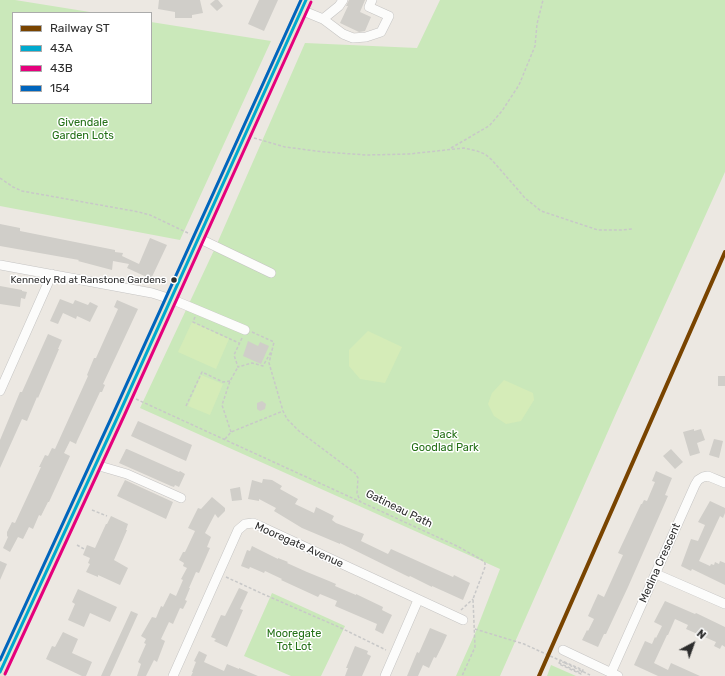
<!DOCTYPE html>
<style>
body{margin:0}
#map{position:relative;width:725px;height:676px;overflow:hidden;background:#ece8e2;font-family:Rubik,sans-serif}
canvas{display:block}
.legend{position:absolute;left:12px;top:12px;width:140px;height:92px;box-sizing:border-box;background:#fff;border:1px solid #ababab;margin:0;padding:5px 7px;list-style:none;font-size:12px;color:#2d2d2d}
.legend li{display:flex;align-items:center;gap:8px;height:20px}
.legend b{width:20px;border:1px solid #ababab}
.north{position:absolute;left:673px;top:624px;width:40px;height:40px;-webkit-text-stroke:3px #fff;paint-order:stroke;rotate:41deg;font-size:11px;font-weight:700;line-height:16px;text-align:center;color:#2d2d2d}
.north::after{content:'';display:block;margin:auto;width:14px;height:18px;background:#2d2d2d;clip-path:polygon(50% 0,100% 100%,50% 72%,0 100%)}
</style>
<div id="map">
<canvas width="725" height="676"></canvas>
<ul class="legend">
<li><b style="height:5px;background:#794400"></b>Railway ST</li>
<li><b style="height:5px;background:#00a9ce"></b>43A</li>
<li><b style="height:5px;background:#e5007d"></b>43B</li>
<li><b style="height:5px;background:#0065bd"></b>154</li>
</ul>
<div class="north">N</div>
</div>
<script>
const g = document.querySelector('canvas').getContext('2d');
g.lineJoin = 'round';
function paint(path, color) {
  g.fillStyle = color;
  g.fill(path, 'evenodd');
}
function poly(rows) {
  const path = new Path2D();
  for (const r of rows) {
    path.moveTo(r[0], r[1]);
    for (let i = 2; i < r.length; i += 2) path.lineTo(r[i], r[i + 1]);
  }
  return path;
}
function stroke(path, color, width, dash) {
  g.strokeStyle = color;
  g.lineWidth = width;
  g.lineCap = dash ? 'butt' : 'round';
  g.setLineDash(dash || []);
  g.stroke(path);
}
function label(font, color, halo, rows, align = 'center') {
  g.font = font + ' Rubik,sans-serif';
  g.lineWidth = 3;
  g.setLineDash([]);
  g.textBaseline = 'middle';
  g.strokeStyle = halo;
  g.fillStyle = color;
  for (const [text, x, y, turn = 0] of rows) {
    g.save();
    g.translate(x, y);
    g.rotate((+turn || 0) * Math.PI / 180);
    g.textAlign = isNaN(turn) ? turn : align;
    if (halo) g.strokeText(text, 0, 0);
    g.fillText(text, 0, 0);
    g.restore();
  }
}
const green = poly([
 [0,0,15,0,96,13,13,13,13,103,151,103,151,22,271,41,180,240,0,206],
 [440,0,725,0,725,172,617,411,500,676,456,676,476,631,500,569,140,408,216,246,305,43,417,48],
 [272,593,345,626,321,676,291,676,244,656],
 [551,665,576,676,547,676]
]);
const pitch = poly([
 [192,322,229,339,216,369,178,352],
 [368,331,402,347,385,383,360,379,349,366,349,350],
 [201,375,223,384,210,415,188,406],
 [504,380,533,393,534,400,521,421,506,424,494,416,488,404,492,393]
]);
const building = poly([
 [159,0,200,0,203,13,192,15,192,18,175,18,175,12,158,9],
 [215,0,218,0,223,6,217,11,210,4],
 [259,0,278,0,264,31,248,24],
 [349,0,365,0,360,12,371,17,365,31,359,32,340,23,348,6,346,6],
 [0,224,20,228,20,231,115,250,115,252,123,253,122,256,139,264,150,238,167,245,151,279,127,268,129,264,113,261,112,270,78,261,79,260,0,246],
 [0,286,22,290,22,291,27,292,25,299,21,298,20,307,0,304],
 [60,299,73,304,75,300,88,305,90,302,98,306,90,322,77,316,76,319,63,313,58,324,50,321],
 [117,300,138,309,103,384,105,385,102,392,100,392,77,441,76,444,70,441,64,453,70,456,49,502,48,502,41,516,39,515,33,529,29,527,23,539,18,537,10,552,3,548,8,537,7,536,7,532,12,522,15,523,41,467,39,467,45,455,48,456,52,448,55,449,88,376,87,375,94,358,96,358,118,309,114,307],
 [48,334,62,340,58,349,59,349,38,398,37,397,27,421,22,419,0,468,0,440,20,392,22,392],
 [248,341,258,346,260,342,269,346,261,364,243,356],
 [718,376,725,376,725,386,718,386],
 [262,401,266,404,265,409,260,411,257,409,257,403],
 [138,421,192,445,186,461,131,436],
 [694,429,694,431,701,429,705,440,697,443,700,453,690,456,683,432],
 [714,439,723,441,719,458,709,455],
 [127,449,179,472,180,471,185,474,179,487,175,485,174,487,171,486,119,463,126,449],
 [671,449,683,462,675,469,663,456],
 [656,471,672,478,665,495,668,496,628,587,606,634,604,634,598,647,582,640,587,630,588,631,594,619,588,616,598,594,604,597,609,586,623,555,618,553,641,504,642,504,644,500,647,501,655,482,652,481],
 [263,479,272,480,282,486,280,489,298,499,295,504,314,513,316,507,334,516,332,520,336,523,364,534,361,541,388,554,391,549,453,577,454,575,470,583,463,600,432,586,432,587,410,576,409,577,340,543,340,544,302,528,274,511,276,508,259,499,259,501,248,499,252,480,262,483],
 [125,480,173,502,166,519,117,496],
 [240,487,242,500,232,501,230,489],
 [212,497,225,508,225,511,218,518,215,514,205,533,211,537,207,547,210,548,199,573,196,572,189,588,190,588,185,600,187,601,183,609,180,608,173,624,169,622,161,639,165,641,157,662,154,660,146,676,137,676,141,664,138,662,146,644,144,643,146,639,141,636,152,617,156,618,161,606,163,607,170,593,176,596,183,580,181,579,187,568,183,566,184,563,179,560,183,552,185,552,187,548,195,531,188,528,198,508,201,509],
 [710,501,725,508,725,513,723,518,720,516,699,561,710,566,711,564,714,565,715,562,719,564,720,561,725,563,725,585,692,569,691,571,681,566,691,539,698,541,705,525,698,522],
 [111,516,128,524,126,530,127,530,114,560,128,568,120,585,98,575,98,577,86,572,90,564,88,563,90,558,83,555,87,545,95,548,106,524,107,524],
 [252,546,278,559,278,558,288,562,287,563,307,572,329,581,336,584,335,586,356,595,356,594,383,607,382,610,392,615,383,634,375,630,377,624,335,606,337,601,320,594,318,597,281,580,282,579,265,571,264,573,250,567,249,569,241,566,247,550,250,551],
 [0,561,7,564,0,580],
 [239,588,248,592,240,609,243,610,227,647,214,641,216,639,211,637,221,615,225,616],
 [78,589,117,607,110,622,90,613,84,627,68,620,75,604,72,602],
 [665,601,695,614,696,613,725,627,725,647,722,645,720,649,714,646,716,642,686,629,688,625,675,619,668,635,667,635,654,663,668,670,671,663,700,676,658,676,634,665,645,641,652,644,655,637,656,638,662,626,654,622],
 [131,611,138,614,110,676,101,676],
 [430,628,447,635,443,644,436,658,434,657,429,668,423,665,418,676,407,676,417,652,419,653],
 [63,632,78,639,72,653,92,662,86,676,82,676,46,659,52,646,55,647],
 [355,646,368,651,367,654,371,656,362,676,345,676,348,668,346,668],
 [199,651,207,655,204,662,224,671,227,664,239,669,239,668,258,676,191,676,193,672,192,672,196,662,194,661]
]);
const path = poly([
 [254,138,285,147,324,152,367,155,409,154,464,148,477,151,485,154,492,160,525,198,541,211,598,230,621,230,632,229],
 [451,148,489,126,502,111,519,85,535,46,537,24,543,0],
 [0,178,13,187,22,191,139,212,150,215,190,234],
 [195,317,193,322,239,343],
 [252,332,274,342,269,363,283,411,287,419,299,431,355,473,358,478,357,493,360,501],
 [242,338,234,355,238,367,252,363,263,366,272,350],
 [136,399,457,546,482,560,485,563,485,567,473,599,475,647,462,676],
 [186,406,202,372,223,382,230,381],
 [231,432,222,405,230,381,238,367],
 [225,439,231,432,283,411],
 [92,510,107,516],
 [77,545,84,549],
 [226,577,263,594,341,628,386,650],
 [461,610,473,599],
 [475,629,524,644,559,660],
 [565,663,590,675]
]);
const minor = poly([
 [301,10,323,19,343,34,353,38,366,37,381,32,389,16,369,7,372,0],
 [323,19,339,6,343,0],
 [198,238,271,273],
 [0,265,152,293,171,299,245,330],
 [0,391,52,274],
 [96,465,127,474,181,498],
 [656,574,725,604],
 [563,650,618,676],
 [611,673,695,485,698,480,703,477,708,476,725,483],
 [173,676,238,530,245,524,253,523,260,526,463,620],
 [385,676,418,600]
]);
const major = poly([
 [0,672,119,414,306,0]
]);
const pathBridge = poly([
 [565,663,560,661,559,664,581,674,583,670,560,660,559,663,581,673,582,671]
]);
const bus1 = poly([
 [0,672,119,414,306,0]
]);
const bus2 = poly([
 [5,674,124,416,311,2]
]);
const bus3 = poly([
 [0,660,114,412,301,0]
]);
const rail1 = poly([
 [539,676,725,252]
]);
const markers = [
 [174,280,3.5,"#2d2d2d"]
];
const busNames = [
 ["Kennedy Rd at Ranstone Gardens",166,280]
];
const parkNames = [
 ["Givendale",83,123],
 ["Garden Lots",83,136],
 ["Jack",445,435],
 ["Goodlad Park",445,448],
 ["Mooregate",294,634],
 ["Tot Lot",294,647]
];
const streetNames = [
 ["Gatineau Path",399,509,26],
 ["Mooregate Avenue",299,545,24],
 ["Medina Crescent",660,563,-66]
];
paint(green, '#cae8ba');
paint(pitch, '#d5ecb8');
paint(building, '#d0cec9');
stroke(minor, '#c5c4c3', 10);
stroke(major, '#c6c5c3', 12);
stroke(path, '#c8c8c8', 1.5, [3, 2]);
stroke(minor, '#fcfcfb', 9);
stroke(major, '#e9e5d4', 11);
stroke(pathBridge, '#c8c8c8', 1.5, [3, 2]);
stroke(bus1, '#00a9ce', 3);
stroke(bus2, '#e5007d', 3);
stroke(bus3, '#0065bd', 3);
stroke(rail1, '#794400', 4);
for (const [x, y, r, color] of markers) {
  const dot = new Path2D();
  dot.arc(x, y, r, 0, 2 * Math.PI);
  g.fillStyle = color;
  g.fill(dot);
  stroke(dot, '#fff', 1.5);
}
label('10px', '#2d2d2d', '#fff', busNames, 'right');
label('11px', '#247017', '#fff', parkNames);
label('11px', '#2d2d2d', '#fff', streetNames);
</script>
